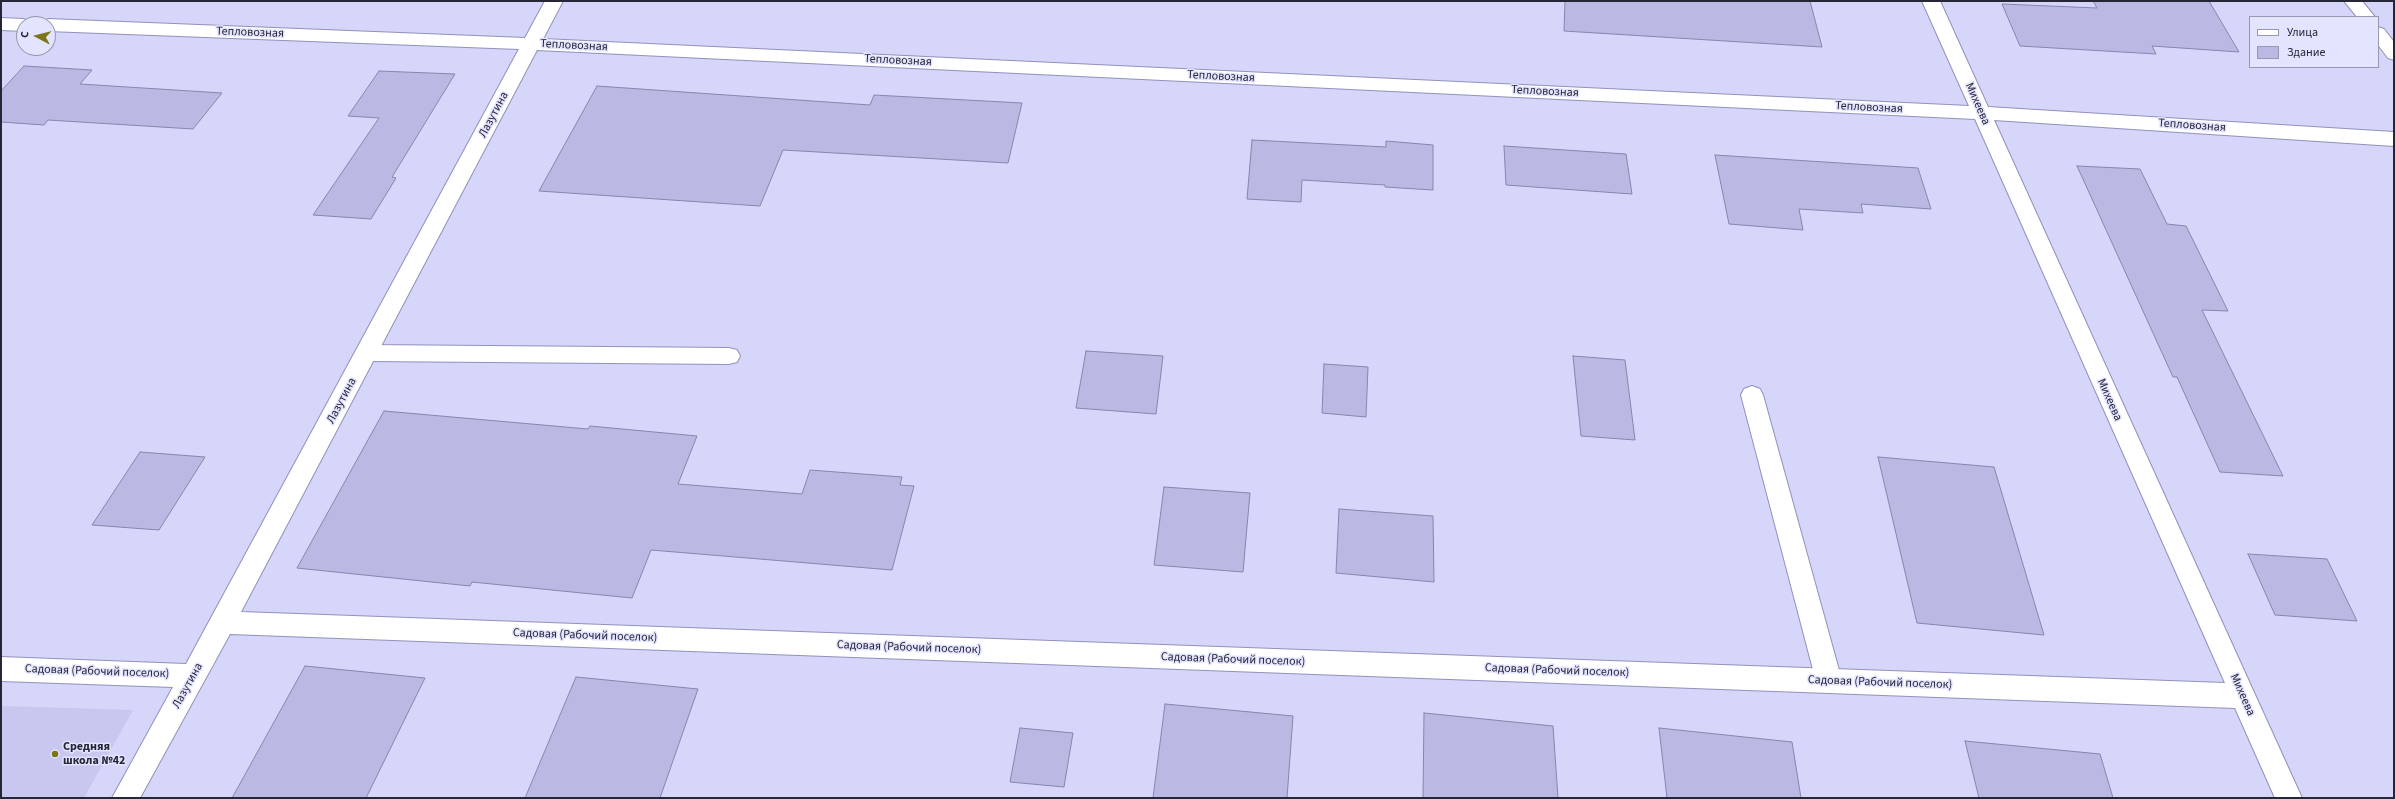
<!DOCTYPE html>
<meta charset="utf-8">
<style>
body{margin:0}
#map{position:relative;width:2395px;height:799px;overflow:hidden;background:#d5d6f9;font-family:"Source Sans 3",sans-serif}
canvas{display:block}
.frame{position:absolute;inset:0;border:2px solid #262636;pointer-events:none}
.legend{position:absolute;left:2249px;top:16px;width:130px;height:52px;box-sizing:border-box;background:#e3e4ff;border:1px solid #9798af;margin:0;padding:5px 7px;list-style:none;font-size:12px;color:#262636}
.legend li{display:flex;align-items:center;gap:8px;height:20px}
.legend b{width:20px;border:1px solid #9798af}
.north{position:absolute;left:16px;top:16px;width:40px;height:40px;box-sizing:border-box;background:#e3e4ff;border:1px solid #9798af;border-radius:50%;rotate:277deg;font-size:11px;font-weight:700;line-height:16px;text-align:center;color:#262636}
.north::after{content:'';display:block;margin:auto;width:14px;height:18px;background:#7c7518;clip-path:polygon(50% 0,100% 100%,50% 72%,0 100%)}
</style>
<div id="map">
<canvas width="2395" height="799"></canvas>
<div class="frame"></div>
<ul class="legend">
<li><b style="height:5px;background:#fff"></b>Улица</li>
<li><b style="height:11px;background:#b9b9e4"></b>Здание</li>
</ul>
<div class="north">С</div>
</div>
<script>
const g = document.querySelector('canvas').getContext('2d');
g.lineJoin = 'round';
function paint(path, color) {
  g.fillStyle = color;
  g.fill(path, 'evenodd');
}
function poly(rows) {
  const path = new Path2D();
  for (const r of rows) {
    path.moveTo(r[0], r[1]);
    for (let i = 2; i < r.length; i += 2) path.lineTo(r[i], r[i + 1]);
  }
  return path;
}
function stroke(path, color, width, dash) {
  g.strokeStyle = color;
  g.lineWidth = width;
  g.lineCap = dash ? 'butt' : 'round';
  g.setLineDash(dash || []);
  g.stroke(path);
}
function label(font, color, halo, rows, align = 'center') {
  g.font = font + ' "Source Sans 3",sans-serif';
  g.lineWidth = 3;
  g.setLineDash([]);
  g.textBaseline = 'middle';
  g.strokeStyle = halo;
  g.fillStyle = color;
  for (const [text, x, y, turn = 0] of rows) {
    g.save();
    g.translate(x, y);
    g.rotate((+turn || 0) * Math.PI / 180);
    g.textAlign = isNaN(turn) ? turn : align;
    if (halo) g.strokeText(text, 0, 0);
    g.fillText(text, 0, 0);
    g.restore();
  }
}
const built = poly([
 [1,706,133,710,84,798,1,798]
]);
const building = poly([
 [1565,1,1810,1,1822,47,1564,31,1565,1],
 [2093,1,2209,1,2239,52,2152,46,2156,54,2020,46,2002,4,2097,8,2093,1],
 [24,66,92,70,80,84,222,93,193,129,48,120,44,125,1,122,1,91,24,66],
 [379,71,455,74,392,177,396,178,371,219,313,215,379,118,348,116,379,71],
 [597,86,870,105,874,95,1022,103,1008,163,783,150,760,206,539,191,597,86],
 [1252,140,1386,147,1386,141,1433,145,1433,190,1385,187,1385,185,1302,180,1301,202,1247,199,1252,140],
 [1504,146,1626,154,1632,194,1506,185,1504,146],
 [1715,155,1918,168,1931,209,1861,204,1863,213,1799,209,1803,230,1729,224,1715,155],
 [2077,166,2140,169,2167,224,2186,226,2228,311,2202,310,2283,476,2220,472,2177,377,2173,377,2077,166],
 [1086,351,1163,356,1156,414,1076,408,1086,351],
 [1573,356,1625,360,1635,440,1581,436,1573,356],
 [1324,364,1368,367,1366,417,1322,413,1324,364],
 [384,411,588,429,590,426,697,436,678,484,802,494,810,470,902,477,900,485,914,486,892,570,651,550,632,598,472,582,470,586,297,568,384,411],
 [140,452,205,457,159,530,92,525,140,452],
 [1878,457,1994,467,2044,635,1917,623,1878,457],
 [1164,487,1250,493,1243,572,1154,565,1164,487],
 [1339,509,1433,516,1434,582,1336,573,1339,509],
 [2248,554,2327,559,2357,621,2275,615,2248,554],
 [305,666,425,678,366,798,232,798,305,666],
 [576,677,698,689,660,798,525,798,576,677],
 [1165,704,1293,716,1287,798,1153,798,1165,704],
 [1424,713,1553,726,1558,798,1423,798,1424,713],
 [1020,728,1073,733,1064,787,1010,782,1020,728],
 [1659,728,1792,742,1801,798,1667,798,1659,728],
 [1965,741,2100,754,2113,798,1979,798,1965,741]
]);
const service = poly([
 [367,345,729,348,737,350,740,356,737,362,729,364,367,361,359,359,356,353,359,347,367,345],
 [1752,386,1760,389,1763,395,1842,681,1838,689,1829,693,1820,689,1816,681,1741,395,1744,389,1752,386]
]);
const minor = poly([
 [545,1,563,1,543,39,1969,106,1922,1,1940,1,1988,107,2394,132,2394,146,1994,120,2302,798,2275,798,2235,708,230,634,140,798,112,798,173,687,1,681,1,657,186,664,519,49,48,31,48,24,40,24,48,19,525,38,545,1],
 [537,50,1975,119,2225,683,241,612,537,50],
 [2344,1,2362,1,2375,17,2357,17,2344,1],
 [1,18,24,19,32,24,24,24,24,31,1,30,1,18],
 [2378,27,2384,29,2394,42,2394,60,2388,58,2378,45,2378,27]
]);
const markers = [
 [55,754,4,"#7c7518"]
];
const streetNames = [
 ["Тепловозная",250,33,2],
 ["Тепловозная",574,46,3],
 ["Тепловозная",898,61,3],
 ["Тепловозная",1221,77,3],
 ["Тепловозная",1545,92,3],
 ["Михеева",1977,104,66],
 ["Тепловозная",1869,108,3],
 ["Лазутина",494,115,-62],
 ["Тепловозная",2192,126,4],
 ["Михеева",2109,400,66],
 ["Лазутина",342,401,-62],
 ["Садовая (Рабочий поселок)",585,636,2],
 ["Садовая (Рабочий поселок)",909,648,2],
 ["Садовая (Рабочий поселок)",1233,660,2],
 ["Садовая (Рабочий поселок)",1557,671,2],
 ["Садовая (Рабочий поселок)",97,672,2],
 ["Садовая (Рабочий поселок)",1880,683,2],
 ["Лазутина",188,686,-61],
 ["Михеева",2242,695,66]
];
const poiNames = [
 ["Средняя",63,747],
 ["школа №42",63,761]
];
paint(built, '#c7c7ef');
paint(building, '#b9b9e4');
stroke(building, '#8585ad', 1);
stroke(service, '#9191ba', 2);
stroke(minor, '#9191ba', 2);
paint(service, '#fff');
paint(minor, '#fff');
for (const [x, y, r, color] of markers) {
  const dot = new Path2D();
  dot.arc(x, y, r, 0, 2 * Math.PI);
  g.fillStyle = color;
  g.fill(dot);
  stroke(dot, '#e3e4ff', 1.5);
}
label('12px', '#262636', '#e3e4ff', streetNames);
label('bold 12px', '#262636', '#e3e4ff', poiNames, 'left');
</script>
